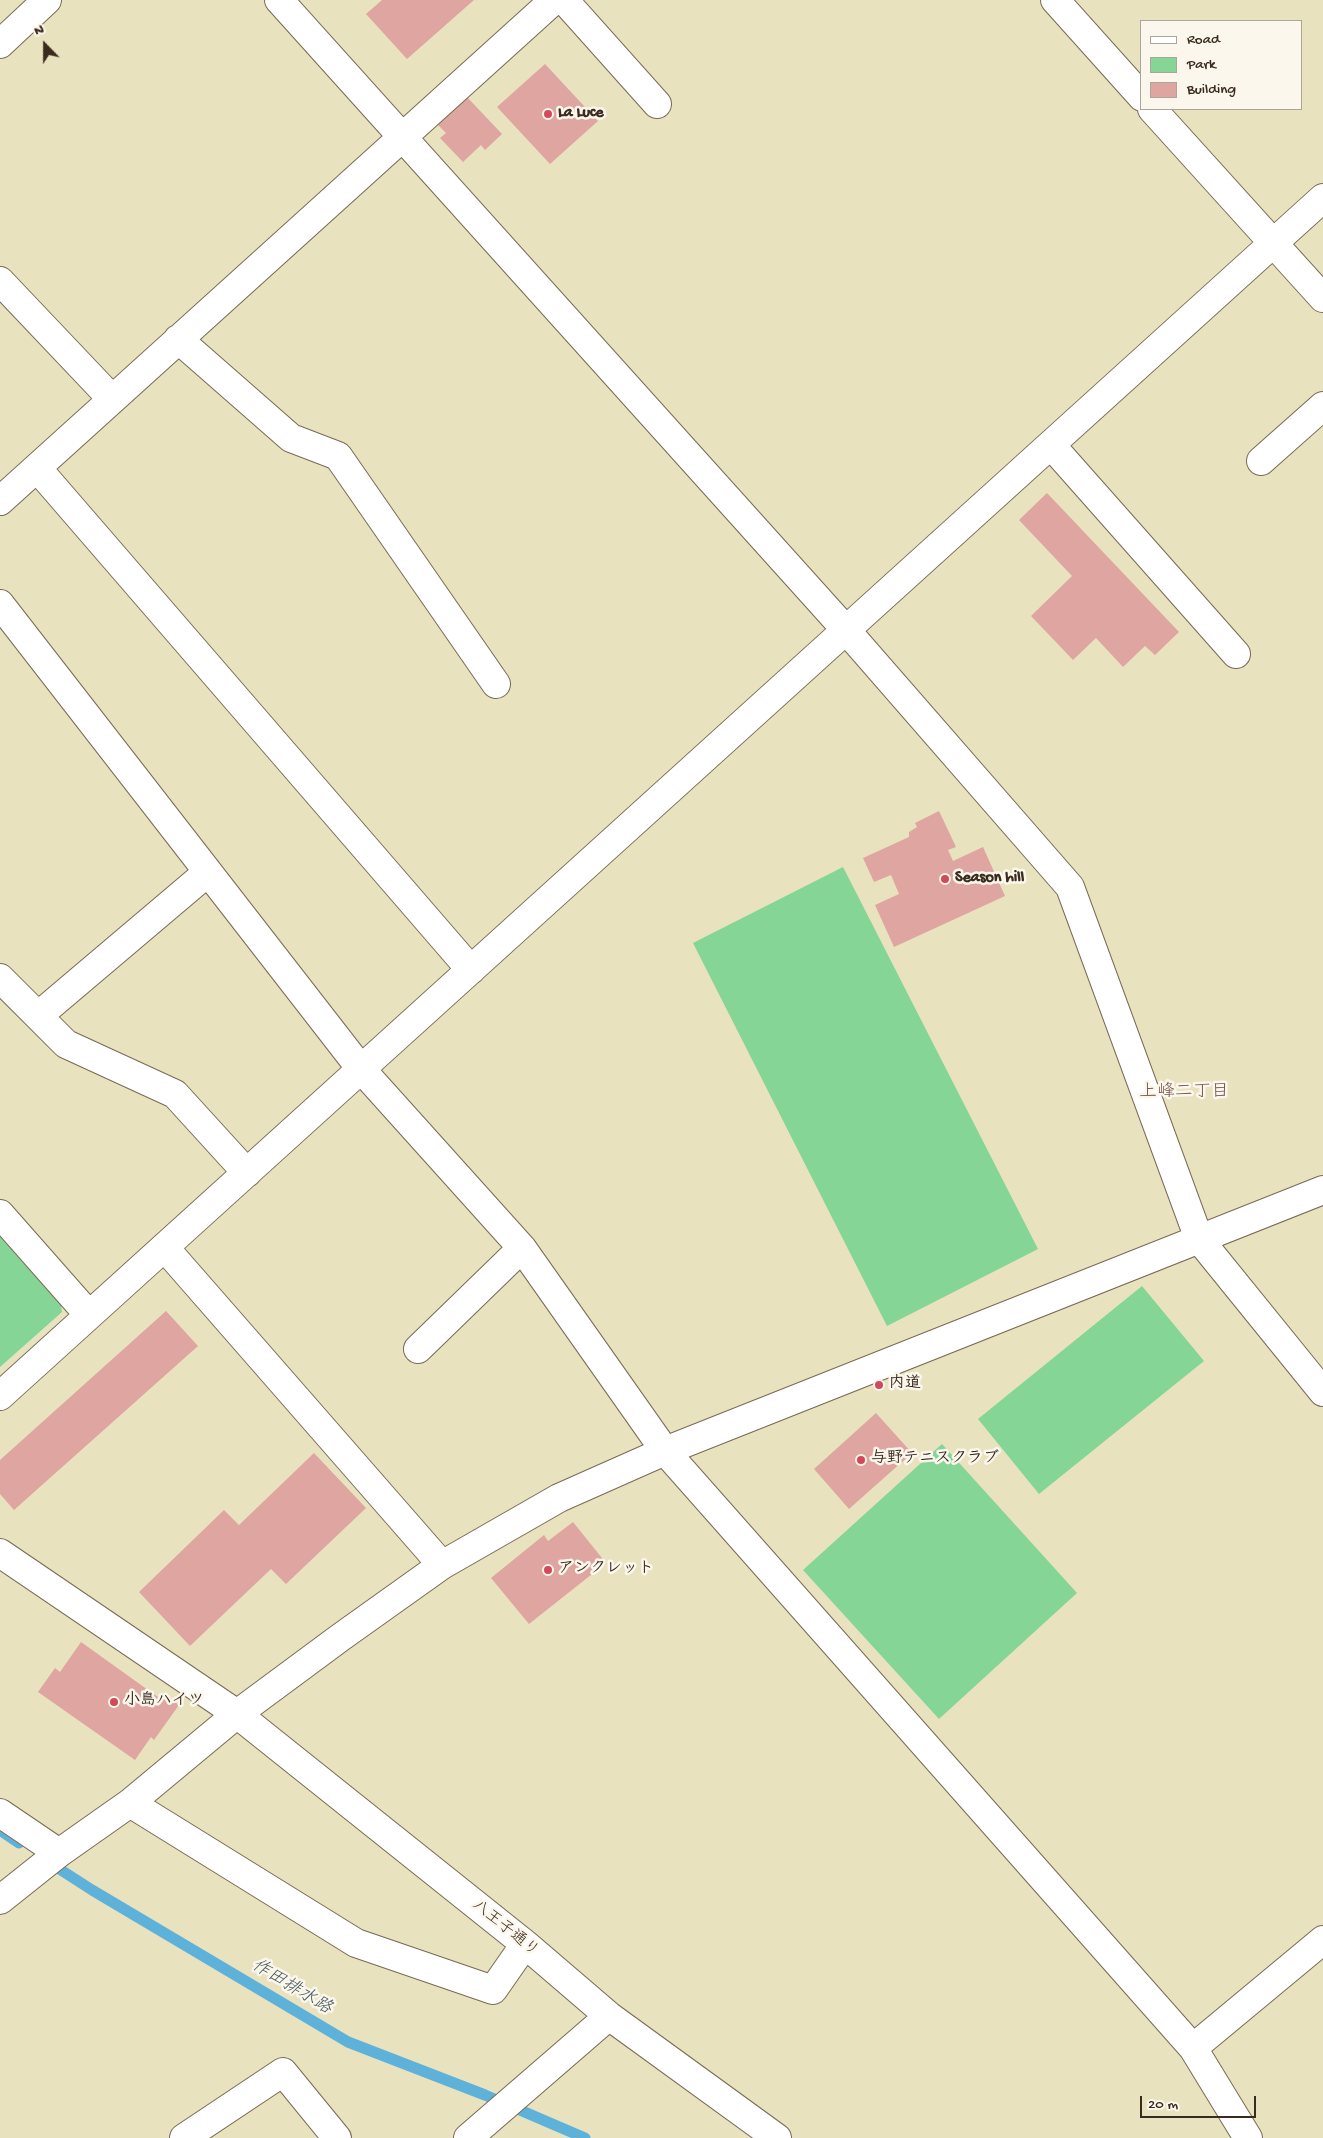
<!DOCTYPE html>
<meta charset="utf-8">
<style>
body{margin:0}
#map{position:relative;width:1323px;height:2138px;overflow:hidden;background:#e8e2bf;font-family:"Gochi Hand",sans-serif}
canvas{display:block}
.legend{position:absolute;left:1140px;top:20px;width:162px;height:90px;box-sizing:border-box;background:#fbf7ec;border:1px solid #aea59a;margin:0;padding:6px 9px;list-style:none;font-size:15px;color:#3b2a1e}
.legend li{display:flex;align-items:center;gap:10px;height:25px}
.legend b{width:25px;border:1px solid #aea59a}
.north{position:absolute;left:20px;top:20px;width:50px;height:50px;-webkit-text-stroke:4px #fbf7ec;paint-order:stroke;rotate:338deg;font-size:14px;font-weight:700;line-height:20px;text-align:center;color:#3b2a1e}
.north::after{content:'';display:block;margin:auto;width:18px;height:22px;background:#3b2a1e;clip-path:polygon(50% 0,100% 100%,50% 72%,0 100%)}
.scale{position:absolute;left:1140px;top:2096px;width:116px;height:22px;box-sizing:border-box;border:2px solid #3b2a1e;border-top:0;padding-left:6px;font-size:15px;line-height:18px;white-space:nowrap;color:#3b2a1e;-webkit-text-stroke:4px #fbf7ec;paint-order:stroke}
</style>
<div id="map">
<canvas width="1323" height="2138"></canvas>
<ul class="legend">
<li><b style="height:6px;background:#fff"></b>Road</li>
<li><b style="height:14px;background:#84d596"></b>Park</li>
<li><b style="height:14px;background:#dfa5a0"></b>Building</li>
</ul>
<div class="north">N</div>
<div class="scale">20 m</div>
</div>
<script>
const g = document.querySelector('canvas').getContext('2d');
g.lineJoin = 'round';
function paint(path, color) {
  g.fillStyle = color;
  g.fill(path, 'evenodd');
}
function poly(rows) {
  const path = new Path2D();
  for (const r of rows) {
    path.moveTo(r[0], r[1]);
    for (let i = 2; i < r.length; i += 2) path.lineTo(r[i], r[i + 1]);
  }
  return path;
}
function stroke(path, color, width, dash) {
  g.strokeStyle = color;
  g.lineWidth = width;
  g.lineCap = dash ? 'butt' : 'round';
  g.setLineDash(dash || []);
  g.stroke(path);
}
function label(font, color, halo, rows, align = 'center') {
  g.font = font + ' "Gochi Hand","Klee One",sans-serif';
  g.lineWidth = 5;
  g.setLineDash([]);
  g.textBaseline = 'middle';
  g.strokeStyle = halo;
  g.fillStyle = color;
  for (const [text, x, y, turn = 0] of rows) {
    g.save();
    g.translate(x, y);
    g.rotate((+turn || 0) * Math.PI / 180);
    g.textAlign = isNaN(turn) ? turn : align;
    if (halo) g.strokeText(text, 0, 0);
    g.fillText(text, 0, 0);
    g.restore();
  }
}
const green = poly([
 [843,867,1038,1249,887,1326,693,943],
 [0,1226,59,1292,62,1312,0,1367],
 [1142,1286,1204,1361,1039,1494,978,1419],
 [942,1444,1077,1593,939,1719,803,1570]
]);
const stream = poly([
 [0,1830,19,1843],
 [47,1861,92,1890,348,2042,485,2095,585,2138]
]);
const building = poly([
 [382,0,474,0,407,59,366,14],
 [545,64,598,121,550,164,497,107],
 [467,97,502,134,485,150,481,145,463,162,440,138,446,133,438,125],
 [1047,493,1179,632,1155,655,1145,646,1123,667,1096,638,1073,660,1031,616,1072,576,1019,520],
 [939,811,956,847,948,850,953,861,983,847,1005,896,894,947,875,905,899,894,891,875,874,882,863,858,909,837,909,832,917,827,915,823],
 [166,1311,198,1346,14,1510,0,1494,0,1460],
 [876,1413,912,1453,849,1509,814,1469],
 [314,1453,366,1508,286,1584,271,1569,190,1646,139,1592,224,1510,239,1525],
 [573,1522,606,1563,529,1624,491,1578,544,1535,548,1541],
 [81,1642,162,1700,165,1695,179,1705,154,1740,151,1737,135,1760,38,1692,55,1668,60,1672]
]);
const minor = poly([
 [279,0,846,630,1070,887,1199,1239,1323,1392],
 [564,0,657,104],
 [1055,0,1142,97],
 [0,44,47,0],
 [1152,109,1323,298],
 [0,281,112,399],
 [178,339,291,438,338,456,496,684],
 [1051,445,1236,654],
 [1261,461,1323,406],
 [37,468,471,970],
 [0,501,554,0],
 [0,604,361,1069,522,1248,665,1451,1193,2048,1248,2138],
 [0,978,66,1044,175,1094,247,1173],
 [38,1016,208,872],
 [0,1214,89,1315],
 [165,1248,442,1565],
 [418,1349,522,1248],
 [0,1396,1323,198],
 [0,1553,237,1714,525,1944,609,2016,777,2138],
 [130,1803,356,1943,493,1990,525,1944],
 [0,1813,59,1853],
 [0,1900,59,1853,130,1803,237,1714,341,1637,442,1565,559,1498,665,1451,1323,1190],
 [1193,2048,1323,1940],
 [184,2138,283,2072,337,2138],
 [468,2138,609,2016]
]);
const markers = [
 [548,114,5,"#d1495b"],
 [945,879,5,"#d1495b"],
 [879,1385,5,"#d1495b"],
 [861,1460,5,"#d1495b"],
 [548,1570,5,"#d1495b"],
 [114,1702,5,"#d1495b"]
];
const poiNames = [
 ["La Luce",558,114],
 ["Season hill",955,879],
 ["内道",889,1385],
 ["与野テニスクラブ",871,1460],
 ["アンクレット",558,1570],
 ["小島ハイツ",124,1702]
];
const streetNames = [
 ["八王子通り",505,1929,39]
];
const neighbourhoodNames = [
 ["上峰二丁目",1184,1093]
];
const waterNames = [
 ["作田排水路",291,1988,31]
];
paint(green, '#84d596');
stroke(stream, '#5eb2da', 11);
paint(building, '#dfa5a0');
stroke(minor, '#786a56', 30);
stroke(minor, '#fff', 28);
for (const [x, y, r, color] of markers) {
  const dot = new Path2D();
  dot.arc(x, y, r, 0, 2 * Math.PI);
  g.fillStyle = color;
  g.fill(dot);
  stroke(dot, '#fbf7ec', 2);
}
label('bold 16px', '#3b2a1e', '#fbf7ec', poiNames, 'left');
label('16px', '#3b2a1e', '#fbf7ec', streetNames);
label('18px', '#74554c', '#fbf7ec', neighbourhoodNames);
label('italic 18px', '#475a60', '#fbf7ec', waterNames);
</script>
